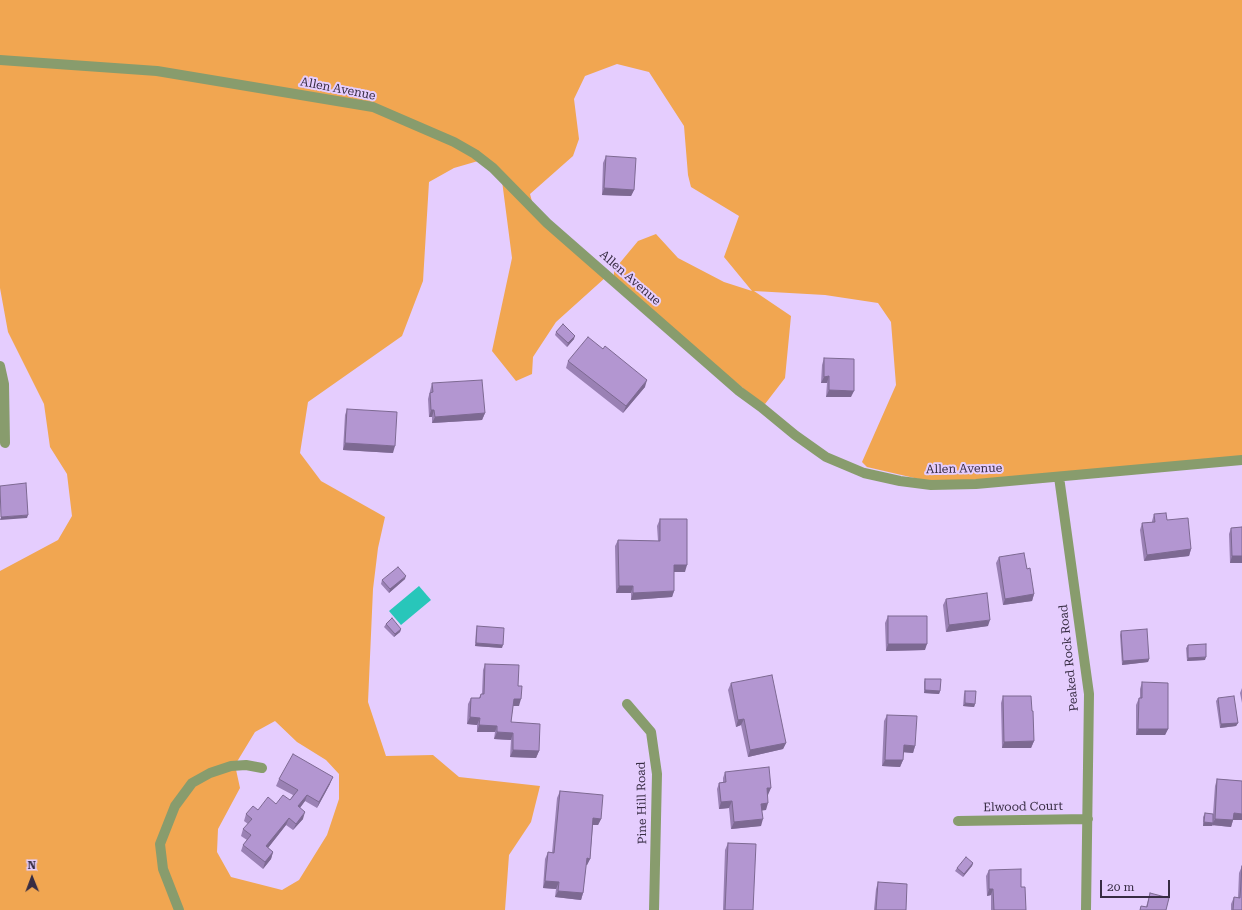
<!DOCTYPE html>
<style>
body{margin:0}
#map{position:relative;width:1242px;height:910px;overflow:hidden;background:#e5cdfe;font-family:"Roboto Serif",serif}
canvas{display:block}
.north{position:absolute;left:12px;top:858px;width:40px;height:40px;-webkit-text-stroke:3px #e5cdfe;paint-order:stroke;rotate:359deg;font-size:11px;font-weight:700;line-height:16px;text-align:center;color:#372c43}
.north::after{content:'';display:block;margin:auto;width:14px;height:18px;background:#372c43;clip-path:polygon(50% 0,100% 100%,50% 72%,0 100%)}
.scale{position:absolute;left:1100px;top:880px;width:70px;height:18px;box-sizing:border-box;border:2px solid #372c43;border-top:0;padding-left:5px;font-size:12px;line-height:14px;white-space:nowrap;color:#372c43;-webkit-text-stroke:3px #e5cdfe;paint-order:stroke}
</style>
<div id="map">
<canvas width="1242" height="910"></canvas>
<div class="north">N</div>
<div class="scale">20 m</div>
</div>
<script>
const g = document.querySelector('canvas').getContext('2d');
g.lineJoin = 'round';
function paint(path, color) {
  g.fillStyle = color;
  g.fill(path, 'evenodd');
}
function poly(rows) {
  const path = new Path2D();
  for (const r of rows) {
    path.moveTo(r[0], r[1]);
    for (let i = 2; i < r.length; i += 2) path.lineTo(r[i], r[i + 1]);
  }
  return path;
}
function stroke(path, color, width, dash) {
  g.strokeStyle = color;
  g.lineWidth = width;
  g.lineCap = dash ? 'butt' : 'round';
  g.setLineDash(dash || []);
  g.stroke(path);
}
function label(font, color, halo, rows, align = 'center') {
  g.font = font + ' "Roboto Serif",serif';
  g.lineWidth = 4;
  g.setLineDash([]);
  g.textBaseline = 'middle';
  g.strokeStyle = halo;
  g.fillStyle = color;
  for (const [text, x, y, turn = 0] of rows) {
    g.save();
    g.translate(x, y);
    g.rotate((+turn || 0) * Math.PI / 180);
    g.textAlign = isNaN(turn) ? turn : align;
    if (halo) g.strokeText(text, 0, 0);
    g.fillText(text, 0, 0);
    g.restore();
  }
}
const green = poly([
 [0,0,1242,0,1242,459,946,482,923,480,867,467,862,462,896,385,891,322,878,303,825,295,754,291,791,316,785,378,765,404,760,402,711,362,614,276,614,270,638,241,656,234,678,258,724,282,752,291,724,257,739,216,691,187,688,175,684,126,649,72,617,64,585,76,574,99,579,139,573,156,530,194,533,205,606,277,556,322,533,357,532,374,516,381,492,351,512,258,501,173,485,159,454,168,429,182,423,281,402,336,308,402,300,453,321,481,385,517,378,548,373,589,368,702,386,756,433,755,459,777,540,786,531,822,509,855,505,910,0,910,0,571,58,540,72,516,67,474,50,447,44,404,8,332,0,288],
 [275,721,297,742,326,760,339,774,339,799,327,835,299,880,282,890,231,877,217,852,218,829,240,788,235,765,255,732]
]);
const water = poly([
 [419,586,431,600,401,625,389,611]
]);
const minor = poly([
 [0,60,157,71,373,107,454,142,475,154,493,168,547,223,739,391,761,407,795,435,826,457,864,473,900,481,931,485,976,484,1242,460],
 [0,366,4,384,5,443],
 [1059,477,1089,694,1086,910],
 [627,704,651,732,657,774,654,910],
 [958,821,1088,819],
 [179,910,163,869,160,844,175,806,192,783,210,773,231,766,246,765,262,768]
]);
const wall = poly([
 [606,156,634,190,631,196,602,195,603,163],
 [556,332,574,339,567,347,555,335],
 [603,349,645,387,623,413,566,368,568,361],
 [824,358,851,397,826,397,827,383,821,383,822,365],
 [432,383,485,413,482,420,432,423,432,417,429,417,428,399],
 [347,409,393,453,343,450,345,415],
 [1154,514,1167,520,1191,549,1189,556,1144,561,1140,530,1142,523,1152,522,1152,521],
 [660,519,685,572,674,572,674,591,672,597,631,600,631,593,616,593,615,546,618,540,658,541,657,526],
 [1242,527,1242,563,1230,563,1229,534,1231,528],
 [999,557,1027,569,1034,594,1032,601,1003,605,996,563],
 [405,579,389,593,381,584,382,580],
 [946,599,988,626,946,632,943,605],
 [888,616,925,650,886,651,885,623],
 [386,624,401,629,400,632,394,637,384,627],
 [477,626,502,648,475,646,476,630],
 [1121,631,1149,659,1148,662,1122,665,1120,635],
 [1188,645,1205,660,1187,661,1186,648],
 [485,664,518,686,519,706,513,706,511,722,539,751,536,758,510,757,511,740,494,739,495,732,477,732,477,725,467,724,468,704,471,698,479,698,481,694,482,694,483,670],
 [925,679,940,691,939,694,924,693,924,682],
 [1142,682,1168,729,1165,735,1136,735,1136,705,1139,698,1140,698,1140,689],
 [731,683,786,743,783,749,748,757,741,725,736,727,728,690],
 [1242,688,1242,703,1240,693],
 [965,691,975,704,974,707,963,706,964,694],
 [1003,696,1032,711,1034,741,1031,748,1002,748,1001,703],
 [1218,698,1238,723,1236,726,1220,728,1216,701],
 [887,715,915,746,913,753,903,752,903,760,900,767,882,766,884,721],
 [725,772,768,795,767,795,766,810,762,810,761,826,731,829,729,808,719,809,717,789,719,783,723,782,723,778],
 [279,779,330,784,317,808,305,801,300,808,303,819,293,830,286,825,268,848,273,852,271,859,263,869,241,851,243,845,247,840,241,836,243,829,248,824,244,821,246,814,276,804,290,800,293,795,276,786],
 [1217,779,1242,781,1242,820,1233,820,1231,827,1212,825,1212,824,1212,826,1203,826,1203,817,1205,813,1213,814,1215,786],
 [560,791,601,819,598,825,593,825,590,859,587,865,586,865,583,893,581,900,555,897,556,889,543,888,545,859,548,852,552,853,557,798],
 [728,843,753,910,723,910,725,850],
 [973,863,972,866,963,877,955,871,957,868],
 [1242,866,1242,910,1231,910,1231,904,1234,897,1238,898,1239,873],
 [989,870,1021,887,1026,910,991,910,991,895,987,896,986,876],
 [878,882,906,910,874,910,876,889],
 [1150,893,1166,910,1140,910,1141,906,1146,907]
]);
const shadedWall = poly([
 [604,188,634,190,631,196,602,195],
 [575,336,574,339,567,347,568,343],
 [829,376,827,383,821,383,824,377],
 [647,380,645,387,623,413,626,406],
 [829,390,854,391,851,397,826,397],
 [431,410,434,410,432,417,429,417],
 [485,413,482,420,432,423,435,417],
 [345,443,395,446,393,453,343,450],
 [28,515,27,518,0,520,1,517],
 [1191,549,1189,556,1144,561,1147,555],
 [1232,556,1242,556,1242,563,1230,563],
 [674,565,687,565,685,572,672,572],
 [406,576,405,579,389,593,390,589],
 [619,586,633,586,631,593,616,593],
 [674,591,672,597,631,600,633,593],
 [1034,594,1032,601,1003,605,1005,599],
 [990,620,988,626,946,632,949,625],
 [401,629,400,632,394,637,395,634],
 [476,643,503,645,502,648,475,646],
 [888,644,927,644,925,650,886,651],
 [1206,657,1205,660,1187,661,1188,658],
 [1149,659,1148,662,1122,665,1123,661],
 [925,690,940,691,939,694,924,693],
 [514,699,521,699,519,706,512,706],
 [965,703,975,704,974,707,963,706],
 [470,717,480,718,477,725,467,724],
 [744,719,741,725,736,727,738,720],
 [1238,723,1236,726,1220,728,1221,724],
 [479,725,497,726,495,732,477,732],
 [1138,729,1168,729,1165,735,1136,735],
 [497,732,513,733,511,740,494,739],
 [1034,741,1031,748,1002,748,1004,742],
 [786,743,783,749,748,757,750,750],
 [904,745,915,746,913,753,901,752],
 [513,750,539,751,536,758,510,757],
 [885,760,903,760,900,767,882,766],
 [333,777,330,784,317,808,319,802],
 [767,788,771,788,768,795,764,795],
 [307,795,305,801,296,813,298,806],
 [732,801,729,808,719,809,721,802],
 [768,803,766,810,759,811,761,804],
 [305,812,303,819,293,830,296,824],
 [1234,813,1242,814,1242,820,1231,820],
 [289,818,286,825,264,853,266,846],
 [593,818,601,819,598,825,591,825],
 [763,819,761,826,731,829,734,822],
 [1215,819,1233,820,1231,827,1212,825],
 [1204,822,1213,823,1212,826,1203,826],
 [273,852,271,859,263,869,265,862],
 [587,858,590,859,587,865,584,865],
 [973,863,972,866,963,877,964,874],
 [545,881,559,882,556,889,543,888],
 [989,889,993,889,991,895,987,896],
 [558,891,583,893,581,900,555,897]
]);
const building = poly([
 [606,156,636,158,634,190,604,188,606,156],
 [563,324,575,336,568,343,556,332,563,324],
 [588,337,603,349,605,346,647,380,626,406,568,361,588,337],
 [824,358,854,359,854,391,829,390,829,376,824,377,824,358],
 [482,380,485,413,435,417,434,410,431,410,430,393,433,392,432,383,482,380],
 [347,409,397,412,395,446,345,443,347,409],
 [26,483,28,515,1,517,0,486,26,483],
 [1166,513,1167,520,1188,518,1191,549,1147,555,1142,523,1155,522,1154,514,1166,513],
 [660,519,687,519,687,565,674,565,674,591,633,593,633,586,619,586,618,540,660,541,660,519],
 [1242,527,1242,556,1232,556,1231,528,1242,527],
 [1024,553,1027,569,1030,568,1034,594,1005,599,999,557,1024,553],
 [398,567,406,576,390,589,382,580,398,567],
 [987,593,990,620,949,625,946,599,987,593],
 [888,616,927,616,927,644,888,644,888,616],
 [392,618,401,629,395,634,386,624,392,618],
 [477,626,504,628,503,645,476,643,477,626],
 [1147,629,1149,659,1123,661,1121,631,1147,629],
 [1206,644,1206,657,1188,658,1188,645,1206,644],
 [485,664,519,665,518,686,522,686,521,699,514,699,511,722,540,724,539,751,513,750,513,733,497,732,497,726,479,725,480,718,470,717,471,698,480,698,481,694,484,694,485,664],
 [772,675,786,743,750,750,744,719,738,720,731,683,772,675],
 [925,679,941,679,940,691,925,690,925,679],
 [1142,682,1168,683,1168,729,1138,729,1139,698,1142,698,1142,682],
 [965,691,976,691,975,704,965,703,965,691],
 [1003,696,1031,696,1032,711,1033,711,1034,741,1004,742,1003,696],
 [1234,696,1238,723,1221,724,1218,698,1234,696],
 [887,715,917,716,915,746,904,745,903,760,885,760,887,715],
 [293,754,333,777,319,802,307,795,298,806,305,812,296,824,289,818,266,846,273,852,265,862,243,845,251,835,243,829,252,819,246,814,253,806,258,810,268,797,276,804,283,795,290,800,298,790,279,779,293,754],
 [769,767,771,788,767,788,768,803,761,804,763,819,734,822,732,801,721,802,719,783,726,782,725,772,769,767],
 [1217,779,1242,781,1242,814,1234,813,1233,820,1215,819,1217,779],
 [560,791,603,795,601,819,593,818,590,859,587,858,583,893,558,891,559,882,545,881,548,852,554,853,560,791],
 [1205,813,1213,814,1213,823,1204,822,1205,813],
 [728,843,756,844,753,910,725,910,728,843],
 [966,857,973,863,964,874,957,868,966,857],
 [1242,866,1242,910,1233,910,1234,897,1240,898,1242,866],
 [1021,869,1021,887,1025,887,1026,910,994,910,993,889,989,889,989,870,1021,869],
 [878,882,907,884,906,910,876,910,878,882],
 [1150,893,1169,898,1166,910,1140,910,1141,906,1147,907,1150,893]
]);
const streetNames = [
 ["Allen Avenue",338,89,11],
 ["Allen Avenue",630,278,41],
 ["Allen Avenue",964,469,-1],
 ["Peaked Rock Road",1069,658,-96],
 ["Pine Hill Road",642,803,-91],
 ["Elwood Court",1023,807,-1]
];
paint(green, '#f1a651');
paint(water, '#28c6ba');
stroke(minor, '#889c6d', 10);
paint(wall, '#9a81b4');
paint(shadedWall, '#7d6992');
paint(building, '#b396d1');
stroke(building, '#7d6992', 1);
label('12px', '#372c43', '#e5cdfe', streetNames);
</script>
